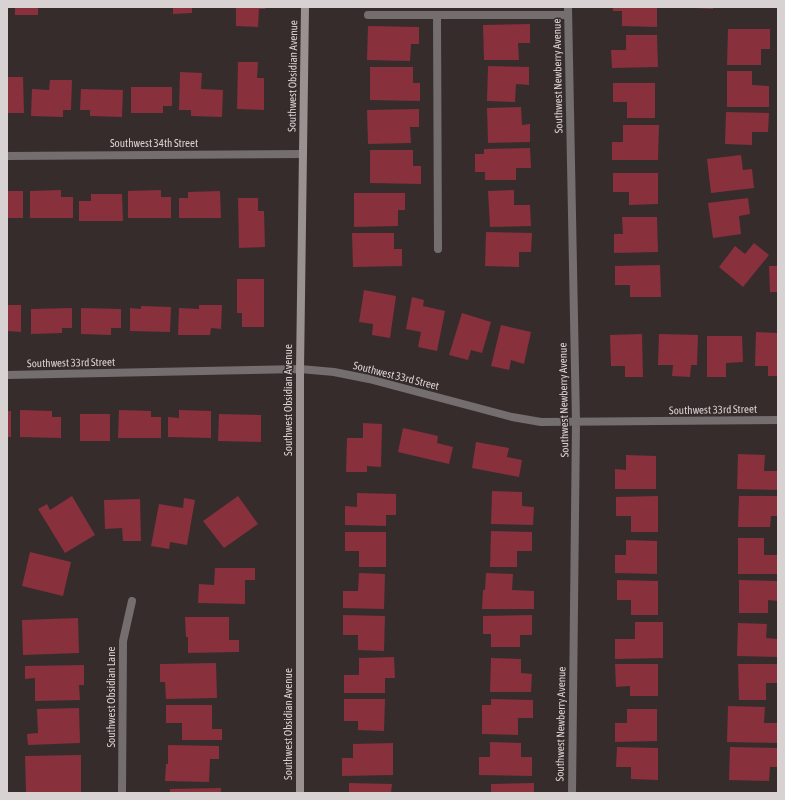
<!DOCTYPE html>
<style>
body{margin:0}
#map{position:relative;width:785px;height:800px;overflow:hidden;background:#372c2c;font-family:"Asap Condensed",sans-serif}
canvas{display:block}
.frame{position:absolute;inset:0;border:8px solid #d9d2d2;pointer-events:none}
</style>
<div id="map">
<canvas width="785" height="800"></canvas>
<div class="frame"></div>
</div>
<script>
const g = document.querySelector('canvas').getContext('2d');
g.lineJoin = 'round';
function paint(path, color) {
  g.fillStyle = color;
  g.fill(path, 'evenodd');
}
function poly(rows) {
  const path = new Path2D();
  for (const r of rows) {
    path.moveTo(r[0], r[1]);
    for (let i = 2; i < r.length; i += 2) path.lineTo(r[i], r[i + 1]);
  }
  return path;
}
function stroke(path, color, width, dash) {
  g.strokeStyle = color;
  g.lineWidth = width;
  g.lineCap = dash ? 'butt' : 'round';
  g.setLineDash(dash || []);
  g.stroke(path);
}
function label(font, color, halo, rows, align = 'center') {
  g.font = font + ' "Asap Condensed",sans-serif';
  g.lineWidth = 3;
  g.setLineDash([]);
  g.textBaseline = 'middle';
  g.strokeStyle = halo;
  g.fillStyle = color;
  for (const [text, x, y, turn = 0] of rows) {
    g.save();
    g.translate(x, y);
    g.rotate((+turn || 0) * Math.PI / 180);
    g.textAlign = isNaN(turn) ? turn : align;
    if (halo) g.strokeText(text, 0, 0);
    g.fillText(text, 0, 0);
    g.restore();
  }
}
const building = poly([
 [15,7,38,7,38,15,15,15],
 [173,7,192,7,192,13,173,14],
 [236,7,266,7,265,9,259,9,258,27,236,26],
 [613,7,657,7,657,27,622,26,622,11,613,11],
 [695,7,713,7,713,9,695,8],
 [530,24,530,43,518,43,519,60,484,60,483,25],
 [368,26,419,27,419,44,411,44,410,61,367,60],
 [728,29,770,29,770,49,761,49,761,65,727,65],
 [626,35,657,35,658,67,612,68,611,50,626,50],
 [238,62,258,62,257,78,264,78,264,110,237,109],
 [488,66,529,67,529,85,516,84,515,102,487,101],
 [370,67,413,67,413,83,420,83,420,101,370,100],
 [727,71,752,71,752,85,769,86,769,107,727,107],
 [180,72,202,73,201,89,223,90,222,117,191,116,191,110,179,110],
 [7,77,23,77,24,113,7,113],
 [50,80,72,80,71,110,63,110,63,117,31,116,32,89,49,90],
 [613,83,655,83,655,118,627,118,627,102,613,102],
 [131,87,172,87,172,106,163,106,163,113,131,113],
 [81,89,123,90,122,117,90,116,90,110,80,110],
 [521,107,522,125,530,124,530,142,488,143,487,108],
 [419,109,419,127,410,127,411,143,368,144,367,110],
 [726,112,769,113,768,132,752,132,752,145,725,144],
 [623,125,659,125,658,160,612,160,612,142,623,142],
 [530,148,531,168,516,168,516,180,485,180,485,172,475,172,475,154,484,154,484,149],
 [370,150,413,150,413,166,421,166,421,184,370,183],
 [741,155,743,170,752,169,754,188,711,193,707,159],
 [613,173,658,173,658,204,629,205,629,192,613,192],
 [61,190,61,197,73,197,73,218,30,218,30,191],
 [161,190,161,197,171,197,171,218,128,218,128,191],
 [514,190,514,205,530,205,531,226,490,227,488,191],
 [7,191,23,191,23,218,7,218],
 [220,191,221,218,179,218,179,198,188,198,188,192],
 [354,193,405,193,405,210,398,210,398,226,354,227],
 [91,194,122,194,123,221,79,221,79,201,91,201],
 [238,198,258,198,258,211,264,211,265,247,239,248],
 [748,198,750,214,739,216,741,234,713,238,708,203],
 [622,217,657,217,658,252,614,253,614,234,623,234],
 [486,232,532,233,531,252,519,252,519,267,485,266],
 [352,233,394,233,394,249,402,249,402,266,353,267],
 [754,243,769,255,743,287,719,267,735,246,745,254],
 [660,265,661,297,630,297,630,285,615,285,615,266],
 [769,266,778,266,778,292,770,292],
 [237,279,264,279,264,327,242,327,242,313,237,313],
 [364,290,396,296,390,338,372,335,373,324,359,322],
 [412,297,424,300,423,306,445,311,437,351,418,347,421,332,406,329],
 [7,305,21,305,21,332,7,331],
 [199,305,222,305,221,329,211,328,210,335,178,335,179,308,199,309],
 [141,306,171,307,170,332,130,331,130,308,141,309],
 [72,308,72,328,62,328,62,333,31,334,31,309],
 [81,308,121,309,121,328,111,328,111,335,81,334],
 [462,313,491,322,482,353,471,350,468,360,449,355],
 [501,325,531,332,524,364,511,360,509,370,491,366],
 [756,332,778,333,778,376,768,376,768,366,755,366],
 [642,334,643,377,625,377,625,366,611,366,610,335],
 [659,334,698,335,697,365,691,365,690,377,672,376,673,365,658,365],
 [707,336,742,336,743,362,726,363,726,377,707,377],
 [20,410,52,411,52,417,61,417,61,438,20,437],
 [119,410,151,411,151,417,161,417,161,438,118,438],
 [179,410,211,411,211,438,168,437,168,417,179,418],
 [7,411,11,411,11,437,7,437],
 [80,414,110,414,110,441,80,441],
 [219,414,261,415,261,442,218,441],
 [363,423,382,424,381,467,367,466,367,472,346,472,347,438,363,438],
 [403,428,438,436,437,443,453,447,449,464,398,452],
 [476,442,509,448,507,457,522,460,519,477,472,468],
 [738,454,765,455,764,471,778,471,778,490,737,489],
 [626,455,656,456,656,489,615,489,615,469,626,470],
 [492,491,522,492,522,506,534,507,533,525,491,524],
 [357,493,396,494,396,515,386,515,386,526,345,525,345,506,357,507],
 [72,496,95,535,65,553,38,509,47,504,50,510],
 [238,496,258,524,224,548,203,521],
 [658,496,658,532,631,532,631,516,616,516,616,497],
 [739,496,778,496,778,516,771,516,770,527,738,527],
 [184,498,195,500,187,545,170,542,169,549,151,546,159,504,183,508],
 [140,499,141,541,123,541,122,528,105,529,104,500],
 [491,531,532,532,532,551,517,551,517,567,490,567],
 [345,532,386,532,386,567,359,567,359,551,345,551],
 [738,538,764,538,764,555,778,555,778,574,738,574],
 [626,540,657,541,657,574,615,573,615,555,626,555],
 [30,552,71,562,63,596,22,586],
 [215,568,255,568,255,580,245,580,245,604,198,603,199,584,214,585],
 [359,573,385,574,384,609,343,608,343,591,358,591],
 [486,573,513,574,512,590,534,591,534,609,482,609,483,590,485,590],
 [617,580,658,581,658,615,631,615,631,600,617,600],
 [739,580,778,581,778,601,768,600,768,613,739,613],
 [343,615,385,616,384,651,358,650,358,635,343,635],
 [532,615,532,635,520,635,520,647,491,647,491,634,483,634,483,616],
 [185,617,229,617,229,640,239,640,239,652,188,653,188,637,186,637],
 [78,618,79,653,23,655,22,620],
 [635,622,663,622,663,658,615,659,615,639,635,639],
 [738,623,767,624,766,638,778,639,778,657,737,656],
 [394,657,395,678,385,678,385,693,344,693,344,675,359,675,359,658],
 [491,658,521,659,521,673,532,674,531,692,490,692],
 [216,663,217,698,166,699,165,682,160,682,160,664],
 [615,664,658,664,658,696,630,696,630,686,616,687],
 [738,664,778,664,778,683,766,683,766,700,739,700],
 [84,665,84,685,79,685,80,700,35,701,35,678,25,679,25,666],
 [344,699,385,699,384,731,358,730,358,721,344,721],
 [491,699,533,700,533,718,518,718,518,735,482,734,482,705,491,705],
 [166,705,212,705,212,729,222,729,222,740,182,740,182,723,166,723],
 [728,706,765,707,764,723,778,723,778,743,727,742],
 [79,708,80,743,28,745,27,734,38,733,37,709],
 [627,709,657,709,657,741,615,742,615,723,627,723],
 [490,742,521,743,521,757,532,757,532,776,479,775,479,757,490,757],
 [393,743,393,775,342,776,342,758,353,758,353,744],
 [168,745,219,746,219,759,210,759,209,782,165,781,166,764,168,764],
 [617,747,658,748,658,780,631,779,631,767,616,767],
 [730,747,778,748,778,767,770,767,769,781,729,780],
 [81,755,81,792,26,792,25,756],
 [349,783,392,784,391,793,349,793],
 [534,783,534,793,491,793,491,784],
 [221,788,221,793,170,793,170,789]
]);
const lane = poly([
 [368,15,567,15],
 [437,15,438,249]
]);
const street = poly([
 [568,7,576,422,572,793],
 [7,156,302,154],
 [7,375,300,369,334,372,369,379,512,417,541,422,778,420],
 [122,793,123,641,132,601]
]);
const secondary = poly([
 [300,793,300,369,305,7]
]);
const streetNames = [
 ["Southwest Obsidian Avenue",293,76,-89],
 ["Southwest Newberry Avenue",558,76,-91],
 ["Southwest 34th Street",154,144],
 ["Southwest 33rd Street",71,363,-1],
 ["Southwest 33rd Street",396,376,14],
 ["Southwest Obsidian Avenue",289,400,-90],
 ["Southwest Newberry Avenue",564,400,-91],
 ["Southwest 33rd Street",713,410,-1],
 ["Southwest Obsidian Lane",112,697,-90],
 ["Southwest Obsidian Avenue",289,724,-90],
 ["Southwest Newberry Avenue",561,724,-89]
];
paint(building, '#88303c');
stroke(lane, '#746e6e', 8);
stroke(street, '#746e6e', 8);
stroke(secondary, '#9a9191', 8);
label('11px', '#d9d2d2', '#372c2c', streetNames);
</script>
